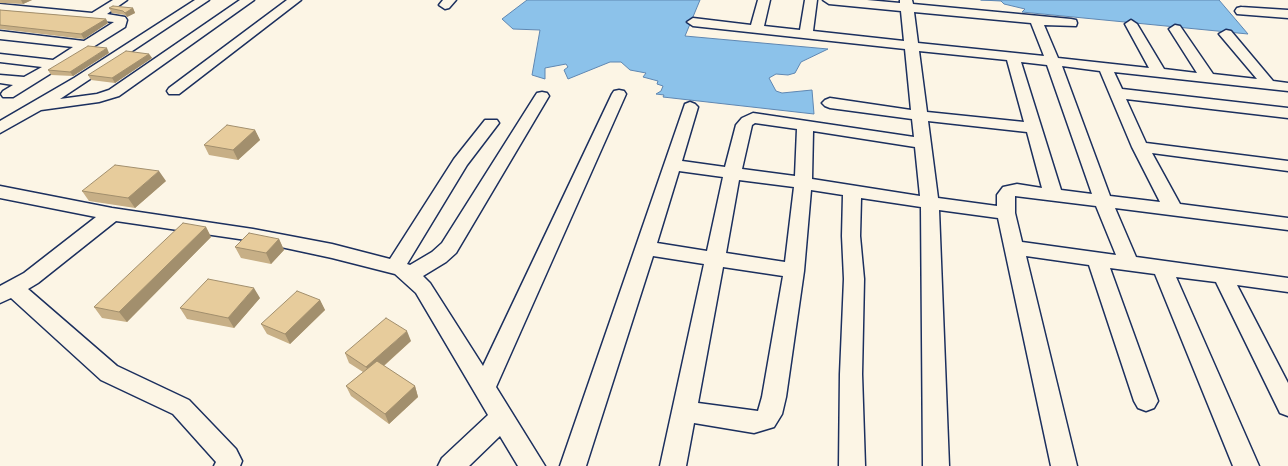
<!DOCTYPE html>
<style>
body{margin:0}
canvas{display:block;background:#fcf5e5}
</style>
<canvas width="1288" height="466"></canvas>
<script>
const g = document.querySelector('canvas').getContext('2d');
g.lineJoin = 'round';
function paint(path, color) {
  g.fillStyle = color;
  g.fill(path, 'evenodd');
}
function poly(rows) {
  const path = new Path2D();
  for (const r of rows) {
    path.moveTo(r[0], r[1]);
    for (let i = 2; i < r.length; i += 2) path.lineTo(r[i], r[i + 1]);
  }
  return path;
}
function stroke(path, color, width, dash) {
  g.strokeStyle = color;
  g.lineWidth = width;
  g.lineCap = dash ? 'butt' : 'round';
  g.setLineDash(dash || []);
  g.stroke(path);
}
const water = poly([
 [527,0,700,0,685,36,828,49,801,62,795,73,788,75,776,74,769,78,776,91,782,93,812,90,814,114,663,97,664,95,656,94,661,91,663,86,657,84,658,81,643,77,646,73,630,70,621,62,610,62,568,79,564,70,568,67,566,64,545,68,545,79,532,75,540,30,513,29,502,19,527,0],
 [981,0,1219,0,1248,34,1022,12,1025,9,1004,4,1001,1,981,0]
]);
const minor = poly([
 [113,0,127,0,107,14,125,17,127,20,125,27,13,97,3,97,1,94,3,91,13,85,0,83,0,75,24,77,42,67,0,62,0,54,53,60,73,47,0,39,0,31,84,41,114,22,0,12,0,4,92,13,113,0],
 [195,0,209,0,60,99,97,94,109,90,240,0,254,0,119,96,99,102,41,110,0,133,0,121,74,78,195,0],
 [287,0,301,0,179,94,169,94,167,91,169,88,287,0],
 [443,0,456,0,449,8,445,9,439,5,443,0],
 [758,0,770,0,764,26,800,30,805,0,817,0,813,31,904,41,901,11,829,4,823,0,867,0,900,3,900,0,912,0,913,4,1071,19,1076,20,1077,23,1076,26,1044,25,1058,58,1149,68,1125,24,1131,20,1137,24,1164,69,1197,73,1169,29,1175,25,1180,26,1213,74,1257,79,1219,34,1226,30,1231,31,1273,81,1288,83,1288,91,1114,72,1122,89,1288,108,1288,118,1126,99,1146,143,1288,161,1288,171,1152,153,1180,204,1288,218,1288,230,1115,208,1136,257,1288,278,1288,292,1237,285,1288,383,1288,416,1280,413,1216,282,1176,277,1259,466,1233,466,1155,274,1110,268,1158,401,1154,408,1146,411,1138,408,1134,401,1089,265,1026,256,1077,466,1051,466,998,218,939,210,949,466,923,466,921,207,861,198,860,236,864,279,862,374,865,466,839,466,840,374,844,279,842,236,843,195,811,190,804,271,786,397,782,414,774,427,754,433,694,423,686,466,660,466,704,264,653,256,586,466,560,466,685,104,690,102,695,104,698,107,682,161,725,167,736,125,742,118,753,113,914,137,912,119,830,108,825,106,822,103,825,100,830,98,911,110,905,49,693,26,687,22,693,18,751,25,758,0],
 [914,12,1031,23,1044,56,918,43,914,12],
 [919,51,1007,60,1024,122,927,112,919,51],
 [1021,62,1047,65,1092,194,1061,190,1021,62],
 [1062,66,1100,71,1132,147,1160,202,1110,196,1062,66],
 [928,121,1027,132,1042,188,1017,184,1003,187,997,195,997,206,938,198,928,121],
 [755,123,797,129,795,176,742,169,752,125,755,123],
 [813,131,915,147,920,196,812,179,813,131],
 [679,171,723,177,707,251,657,243,679,171],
 [739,180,794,187,785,262,726,253,739,180],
 [1015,196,1096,206,1116,255,1022,242,1015,213,1015,196],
 [723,267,783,276,762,397,758,411,698,403,723,267],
 [1241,7,1288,10,1288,18,1237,14,1235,11,1237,8,1241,7],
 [619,90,624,91,626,94,496,387,545,466,518,466,500,436,469,466,438,466,442,458,488,415,416,293,395,274,332,258,253,241,116,221,38,283,28,289,117,366,189,400,236,449,242,461,240,466,214,466,216,462,173,414,101,380,11,298,0,303,0,286,24,273,96,217,0,198,0,186,112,208,253,229,332,244,390,259,454,159,485,120,497,120,499,123,467,165,407,264,410,265,432,252,442,243,535,96,537,93,542,92,547,93,549,96,456,253,446,262,423,276,430,283,483,366,612,94,614,91,619,90]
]);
const wall = poly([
 [0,0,32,0,23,4,0,3],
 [109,8,133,8,135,13,127,17,125,15,112,13],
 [0,10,106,19,108,23,84,39,0,29],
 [109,53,73,76,51,75,48,70],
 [149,54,152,58,115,83,91,80,88,75],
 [255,130,260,140,238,160,209,155,204,145],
 [166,181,135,208,89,201,82,191],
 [206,227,211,237,127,322,102,318,94,307],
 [279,239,284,250,271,264,241,258,235,247],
 [260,298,234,328,187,319,180,308],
 [320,300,325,310,290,344,267,334,261,324],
 [411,341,384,366,415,386,418,397,389,424,351,396,346,386,363,372,349,363,345,353]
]);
const shadedWall = poly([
 [21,0,32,0,23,4],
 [133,8,135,13,127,17,125,13],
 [106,19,108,23,84,39,81,34],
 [107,48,109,53,73,76,70,72],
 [149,54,152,58,115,83,112,78],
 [255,130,260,140,238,160,233,150],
 [159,171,166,181,135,208,128,198],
 [206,227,211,237,127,322,119,312],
 [279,239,284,250,271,264,266,253],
 [254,288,260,298,234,328,228,318],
 [320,300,325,310,290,344,285,334],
 [407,331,411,341,371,377,366,367],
 [415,386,418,397,389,424,385,414]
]);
const building = poly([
 [113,6,133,8,125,13,123,11,109,8,113,6],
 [0,10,106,19,81,34,0,25,0,10],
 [88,46,107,48,70,72,48,70,88,46],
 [126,51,149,54,112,78,88,75,126,51],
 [227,125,255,130,233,150,204,145,227,125],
 [115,165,159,171,128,198,82,191,115,165],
 [183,223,206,227,119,312,94,307,183,223],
 [249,233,279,239,266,253,235,247,249,233],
 [208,279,254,288,228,318,180,308,208,279],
 [297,291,320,300,285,334,261,324,297,291],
 [386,318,407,331,366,367,345,353,386,318],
 [377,361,415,386,385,414,346,386,377,361]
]);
paint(water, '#8cc2ea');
stroke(water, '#5f87b2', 1);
stroke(minor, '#1b2f5e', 3);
paint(minor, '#fcf5e5');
paint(wall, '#c7af86');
paint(shadedWall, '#a28f6d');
paint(building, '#e7cc9c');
stroke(building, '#a28f6d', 1);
</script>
